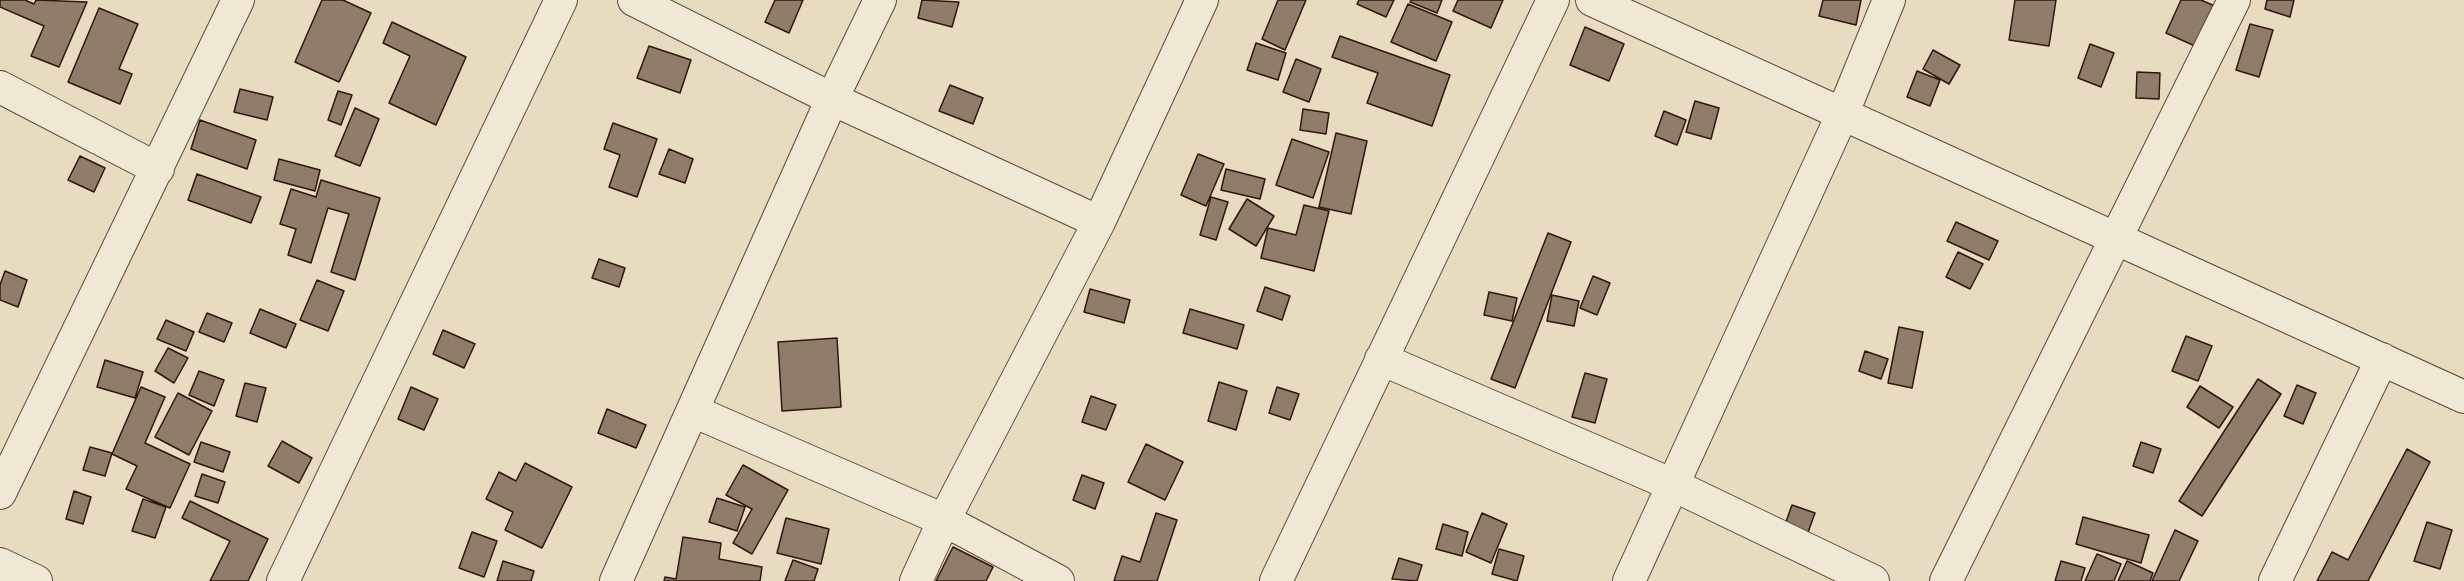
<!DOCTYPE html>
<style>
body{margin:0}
canvas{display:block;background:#e7dcbf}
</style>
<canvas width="2464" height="581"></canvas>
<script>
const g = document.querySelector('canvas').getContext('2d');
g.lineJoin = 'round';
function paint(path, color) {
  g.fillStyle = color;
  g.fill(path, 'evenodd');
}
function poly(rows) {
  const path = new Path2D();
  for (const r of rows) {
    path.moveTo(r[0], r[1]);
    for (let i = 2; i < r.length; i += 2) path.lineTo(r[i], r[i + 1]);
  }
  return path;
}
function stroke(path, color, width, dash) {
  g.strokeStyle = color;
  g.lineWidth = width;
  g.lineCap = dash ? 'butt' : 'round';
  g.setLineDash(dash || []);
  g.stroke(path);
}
const building = poly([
 [0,0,25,0,34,4,36,0,87,2,59,67,31,56,44,26,0,7,0,0],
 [322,0,343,0,371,13,339,82,295,62,322,0],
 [775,0,803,0,789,33,765,22,775,0],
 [922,0,959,2,952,27,918,18,922,0],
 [1278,0,1306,0,1285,50,1262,39,1278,0],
 [1359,0,1394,0,1386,17,1357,4,1359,0],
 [1411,0,1442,0,1437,13,1410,2,1411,0],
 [1458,0,1503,0,1491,28,1453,11,1458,0],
 [1823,0,1861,0,1856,25,1819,16,1823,0],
 [2015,0,2056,0,2049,46,2009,40,2015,0],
 [2181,0,2201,0,2224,10,2206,51,2166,33,2181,0],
 [2267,0,2294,0,2290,17,2265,9,2267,0],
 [1408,4,1452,22,1436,61,1391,42,1408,4],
 [99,8,138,24,119,69,132,74,120,104,68,82,99,8],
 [392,22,466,57,436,125,389,103,410,56,383,43,392,22],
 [2250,24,2273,30,2259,77,2236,70,2250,24],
 [1585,27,1624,44,1609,81,1570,65,1585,27],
 [1340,36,1450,75,1432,126,1367,103,1378,73,1332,57,1340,36],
 [1256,43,1286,53,1278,80,1247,70,1256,43],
 [2090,44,2114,53,2101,87,2078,78,2090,44],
 [649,46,691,60,680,93,637,78,649,46],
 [1933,50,1960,65,1949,84,1923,69,1933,50],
 [1296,59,1321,69,1309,102,1283,92,1296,59],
 [1917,71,1940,80,1930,106,1907,97,1917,71],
 [2137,72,2160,73,2159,99,2136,98,2137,72],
 [950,85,983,98,973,124,939,111,950,85],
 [240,89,273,97,267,120,234,112,240,89],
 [338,91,352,95,341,125,328,120,338,91],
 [1695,101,1719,108,1711,139,1686,132,1695,101],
 [355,108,379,119,360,166,335,156,355,108],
 [1303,109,1329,113,1326,134,1300,130,1303,109],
 [1664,111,1686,120,1677,145,1655,136,1664,111],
 [200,120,256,140,247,169,191,149,200,120],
 [613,123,657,139,637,197,609,187,620,155,604,149,613,123],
 [1336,133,1367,141,1351,214,1319,207,1336,133],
 [1292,139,1329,152,1313,198,1276,185,1292,139],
 [669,149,693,159,685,183,659,174,669,149],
 [1198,154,1224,164,1206,206,1181,195,1198,154],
 [80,156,105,168,94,192,68,180,80,156],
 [279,159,320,170,315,191,274,180,279,159],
 [1226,169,1265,179,1260,199,1221,190,1226,169],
 [197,174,261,197,251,223,188,200,197,174],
 [321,180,380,198,355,280,331,272,349,214,328,208,311,263,288,255,296,229,280,224,291,189,316,197,321,180],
 [1211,197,1228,202,1216,240,1200,235,1211,197],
 [1247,199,1274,216,1256,246,1229,229,1247,199],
 [1304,205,1329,211,1314,271,1261,258,1268,228,1296,235,1304,205],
 [1956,222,1998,241,1989,260,1947,241,1956,222],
 [1548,233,1571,242,1515,388,1491,379,1548,233],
 [1958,252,1983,264,1970,289,1946,277,1958,252],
 [599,259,625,268,619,287,592,278,599,259],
 [5,271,27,280,18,307,0,300,0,285,5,271],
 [1593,276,1610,283,1597,315,1580,308,1593,276],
 [317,280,344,291,328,331,300,320,317,280],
 [1265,287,1290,296,1282,320,1257,311,1265,287],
 [1090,289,1130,300,1124,323,1084,312,1090,289],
 [1489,292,1517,298,1512,321,1484,315,1489,292],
 [1552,295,1579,301,1574,326,1547,321,1552,295],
 [260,309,296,324,286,348,250,333,260,309],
 [1190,309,1244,325,1237,349,1183,333,1190,309],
 [207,313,232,323,224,342,199,332,207,313],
 [166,320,194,332,186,351,157,339,166,320],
 [1899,327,1923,332,1912,388,1888,383,1899,327],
 [443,330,475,344,464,368,433,354,443,330],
 [2186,336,2212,346,2198,381,2172,371,2186,336],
 [837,338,841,407,782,411,778,342,837,338],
 [168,348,188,358,174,383,155,371,168,348],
 [1865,351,1888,359,1881,379,1859,371,1865,351],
 [105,360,143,372,135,398,97,387,105,360],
 [199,371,224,380,214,406,189,395,199,371],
 [1585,373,1607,379,1595,423,1572,417,1585,373],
 [2258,379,2281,394,2202,516,2179,501,2258,379],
 [1219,382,1247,391,1236,430,1208,421,1219,382],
 [245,383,266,388,257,422,236,416,245,383],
 [2297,385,2316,393,2303,424,2284,416,2297,385],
 [2200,386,2233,407,2219,428,2187,407,2200,386],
 [141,387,165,397,145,443,190,464,170,508,126,489,137,466,112,454,141,387],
 [411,387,438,399,424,430,398,419,411,387],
 [1277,387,1299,394,1290,420,1269,413,1277,387],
 [178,393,212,411,189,455,155,437,178,393],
 [1091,396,1116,405,1106,430,1082,422,1091,396],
 [607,409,646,425,636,448,598,433,607,409],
 [282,441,312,458,299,483,268,466,282,441],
 [201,442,230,452,223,472,194,462,201,442],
 [2141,442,2161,449,2153,473,2133,466,2141,442],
 [1146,444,1183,462,1165,500,1128,482,1146,444],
 [90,447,112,453,105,476,83,470,90,447],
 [2407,449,2430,462,2368,581,2317,581,2332,552,2348,560,2407,449],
 [525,463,572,487,542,548,505,530,513,512,486,499,499,472,516,481,525,463],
 [743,465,788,490,752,554,733,543,752,509,726,495,743,465],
 [202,474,225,482,218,503,195,496,202,474],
 [1082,475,1104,483,1095,509,1073,500,1082,475],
 [74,491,91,497,83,524,66,519,74,491],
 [717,498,745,507,737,531,709,522,717,498],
 [143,499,166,507,155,538,132,531,143,499],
 [190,501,268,539,248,581,210,581,230,541,182,518,190,501],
 [1792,505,1815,513,1806,538,1783,530,1792,505],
 [1156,513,1177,520,1157,581,1114,581,1122,556,1140,562,1156,513],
 [1482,513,1507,524,1491,563,1466,552,1482,513],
 [2083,517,2149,535,2141,563,2076,544,2083,517],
 [786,518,829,529,821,564,777,553,786,518],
 [2427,522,2452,530,2440,569,2414,561,2427,522],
 [1443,524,1468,532,1462,556,1436,549,1443,524],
 [2175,530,2198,541,2179,581,2152,581,2175,530],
 [472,532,497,541,484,577,459,568,472,532],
 [683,537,721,543,719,559,762,567,760,581,664,581,665,577,676,579,683,537],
 [953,547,993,567,986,581,936,581,953,547],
 [1499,549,1524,556,1517,581,1492,574,1499,549],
 [2097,554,2121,564,2114,581,2085,581,2097,554],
 [1399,558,1422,565,1417,581,1392,579,1399,558],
 [793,560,818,569,814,581,785,581,793,560],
 [503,561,534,571,531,581,497,581,503,561],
 [2061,561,2085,568,2081,581,2055,581,2061,561],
 [2127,561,2153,573,2150,581,2118,581,2127,561]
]);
const street = poly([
 [634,0,832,99,1099,222],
 [1592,0,2464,397],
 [0,87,158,169],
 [1381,359,1673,485,1873,581],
 [693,411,944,520,1058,581],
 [0,493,238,0],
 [0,564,36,581],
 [283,581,561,0],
 [616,581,832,99,880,0],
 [916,581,944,520,1099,222,1202,0],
 [1276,581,1553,0],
 [1629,581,1842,115,1889,0],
 [1946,581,2234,0],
 [2275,581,2382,359]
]);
paint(building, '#8f7d6a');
stroke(building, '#2f170d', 1.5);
stroke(street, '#5d483a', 34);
stroke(street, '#efe8d5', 32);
</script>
